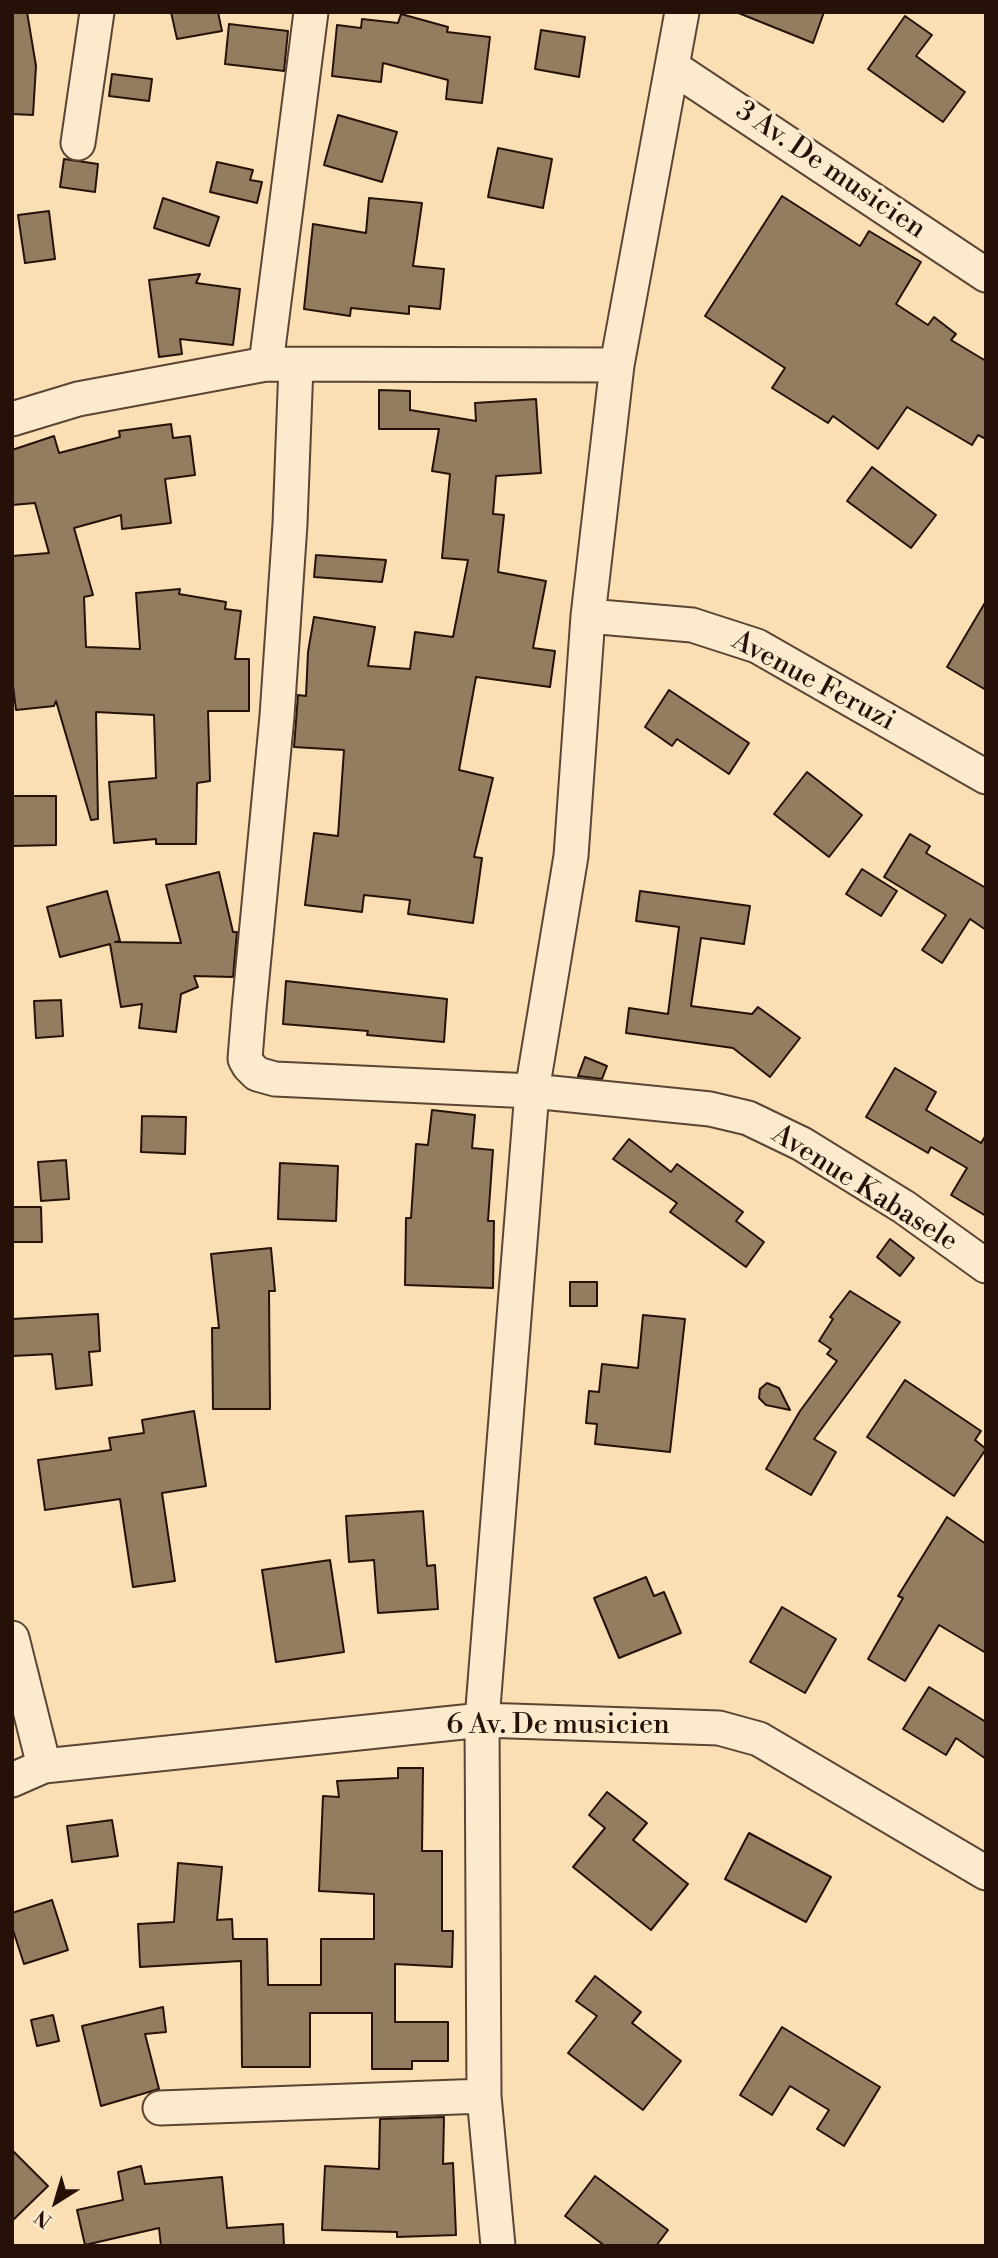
<!DOCTYPE html>
<style>
body{margin:0}
#map{position:relative;width:998px;height:2258px;overflow:hidden;background:#fadfb4;font-family:"Libre Bodoni",serif}
canvas{display:block}
.frame{position:absolute;inset:0;border:14px solid #261108;pointer-events:none}
.north{position:absolute;left:21px;top:2167px;width:70px;height:70px;-webkit-text-stroke:5px #fceace;paint-order:stroke;rotate:217deg;font-size:19px;font-weight:700;line-height:28px;text-align:center;color:#261108}
.north::after{content:'';display:block;margin:auto;width:24px;height:32px;background:#261108;clip-path:polygon(50% 0,100% 100%,50% 72%,0 100%)}
</style>
<div id="map">
<canvas width="998" height="2258"></canvas>
<div class="frame"></div>
<div class="north">N</div>
</div>
<script>
const g = document.querySelector('canvas').getContext('2d');
g.lineJoin = 'round';
function paint(path, color) {
  g.fillStyle = color;
  g.fill(path, 'evenodd');
}
function poly(rows) {
  const path = new Path2D();
  for (const r of rows) {
    path.moveTo(r[0], r[1]);
    for (let i = 2; i < r.length; i += 2) path.lineTo(r[i], r[i + 1]);
  }
  return path;
}
function stroke(path, color, width, dash) {
  g.strokeStyle = color;
  g.lineWidth = width;
  g.lineCap = dash ? 'butt' : 'round';
  g.setLineDash(dash || []);
  g.stroke(path);
}
function label(font, color, halo, rows, align = 'center') {
  g.font = font + ' "Libre Bodoni",serif';
  g.lineWidth = 7;
  g.setLineDash([]);
  g.textBaseline = 'middle';
  g.strokeStyle = halo;
  g.fillStyle = color;
  for (const [text, x, y, turn = 0] of rows) {
    g.save();
    g.translate(x, y);
    g.rotate((+turn || 0) * Math.PI / 180);
    g.textAlign = isNaN(turn) ? turn : align;
    if (halo) g.strokeText(text, 0, 0);
    g.fillText(text, 0, 0);
    g.restore();
  }
}
const building = poly([
 [12,12,27,12,36,66,33,115,12,114,12,12],
 [171,12,218,12,222,31,177,39,171,12],
 [736,12,824,12,813,43,736,12],
 [401,14,448,27,447,32,490,37,482,103,446,99,448,80,383,63,381,82,332,76,337,25,361,28,362,19,398,23,401,14],
 [905,16,932,35,916,56,965,92,943,122,868,69,905,16],
 [229,24,288,31,284,71,225,64,229,24],
 [541,30,585,37,579,77,535,69,541,30],
 [112,74,152,79,149,101,109,96,112,74],
 [338,115,397,132,382,182,324,165,338,115],
 [498,148,552,159,543,208,488,197,498,148],
 [64,159,98,164,95,192,60,187,64,159],
 [217,162,253,170,250,180,262,182,257,203,210,192,217,162],
 [782,196,860,246,869,231,921,262,896,304,928,325,934,317,956,334,951,340,986,361,986,439,978,435,972,445,907,407,878,449,833,416,828,423,772,388,785,368,705,316,782,196],
 [163,198,219,217,209,246,154,228,163,198],
 [369,198,422,203,413,266,444,269,440,309,409,306,409,314,351,308,350,316,304,309,313,224,366,233,369,198],
 [49,211,55,259,25,263,18,215,49,211],
 [200,274,196,283,240,289,233,345,180,339,182,354,159,357,149,280,200,274],
 [379,390,410,391,410,410,476,421,475,403,536,399,541,473,496,476,493,514,504,515,498,572,546,581,533,648,555,651,550,687,476,677,459,770,493,778,474,857,482,858,473,923,408,914,410,900,364,895,362,912,305,905,314,833,338,836,344,750,294,747,298,695,306,696,308,652,314,617,375,627,368,666,410,669,415,632,453,637,468,560,442,558,450,474,432,471,439,429,379,429,379,390],
 [171,424,173,438,190,436,195,475,165,479,171,523,122,529,121,515,74,528,93,595,84,597,86,647,140,649,136,593,180,589,179,594,226,602,225,609,241,611,235,659,249,659,249,711,208,711,210,781,197,783,196,844,156,844,156,839,114,843,109,782,156,778,154,715,96,712,98,819,91,820,56,701,54,706,16,710,12,677,12,556,49,553,35,503,12,505,12,450,54,436,59,453,120,437,119,431,171,424],
 [872,467,936,515,911,548,847,501,872,467],
 [316,555,386,560,382,582,314,577,316,555],
 [986,601,986,690,947,667,986,601],
 [669,690,749,743,729,774,677,739,672,746,645,727,669,690],
 [807,772,862,815,829,857,774,814,807,772],
 [12,796,56,796,56,845,12,846,12,796],
 [910,834,930,846,926,853,986,888,986,930,970,919,942,963,922,950,946,915,884,877,910,834],
 [862,869,897,891,881,916,846,894,862,869],
 [219,872,233,932,237,932,233,977,194,976,198,987,181,994,176,1032,139,1028,142,1004,121,1007,110,944,60,957,47,907,107,891,120,941,115,942,181,943,166,885,219,872],
 [640,891,750,906,744,944,701,938,691,1006,752,1014,758,1007,800,1038,770,1077,733,1048,626,1033,629,1008,668,1014,679,927,636,921,640,891],
 [286,981,447,999,444,1042,367,1035,368,1031,283,1024,286,981],
 [61,1000,63,1036,36,1038,34,1001,61,1000],
 [585,1057,607,1066,602,1079,578,1076,585,1057],
 [895,1068,936,1092,926,1110,981,1143,986,1135,986,1216,951,1195,967,1168,931,1147,928,1153,866,1117,895,1068],
 [432,1110,475,1115,472,1148,493,1150,488,1221,494,1221,493,1288,405,1285,406,1218,411,1218,416,1144,428,1145,432,1110],
 [142,1116,186,1117,185,1154,141,1152,142,1116],
 [629,1139,671,1172,677,1164,743,1212,736,1221,764,1242,746,1267,670,1212,677,1203,613,1159,629,1139],
 [66,1160,69,1199,41,1201,38,1162,66,1160],
 [280,1163,338,1166,336,1221,278,1219,280,1163],
 [12,1207,41,1207,42,1242,12,1242,12,1207],
 [890,1239,914,1258,900,1276,877,1257,890,1239],
 [271,1248,275,1291,269,1291,270,1409,213,1409,212,1328,219,1328,211,1254,271,1248],
 [570,1282,597,1282,597,1306,570,1306,570,1282],
 [850,1291,900,1322,814,1439,836,1452,811,1495,766,1469,800,1411,837,1361,827,1354,831,1349,819,1341,833,1319,830,1317,850,1291],
 [98,1314,100,1351,89,1352,92,1385,56,1389,52,1354,12,1356,12,1319,98,1314],
 [643,1315,685,1319,670,1452,595,1444,597,1424,586,1423,589,1391,599,1392,602,1364,638,1368,643,1315],
 [905,1380,981,1431,975,1440,986,1449,954,1496,867,1437,905,1380],
 [767,1383,779,1388,790,1410,766,1405,759,1398,760,1389,767,1383],
 [194,1411,206,1486,162,1493,175,1581,133,1587,120,1499,45,1510,38,1460,111,1450,109,1438,144,1433,142,1420,194,1411],
 [423,1511,427,1566,435,1565,438,1609,378,1613,374,1560,349,1562,346,1516,423,1511],
 [947,1517,986,1544,986,1653,939,1625,905,1681,868,1659,903,1598,898,1596,947,1517],
 [330,1560,344,1652,276,1662,262,1570,330,1560],
 [646,1577,654,1596,664,1592,681,1633,619,1658,594,1598,646,1577],
 [782,1607,836,1639,805,1693,750,1662,782,1607],
 [929,1687,986,1722,986,1759,956,1738,946,1755,903,1729,929,1687],
 [398,1768,423,1768,422,1851,442,1851,442,1931,453,1931,452,1967,395,1964,395,2022,448,2022,448,2061,412,2061,412,2069,372,2069,372,2013,310,2013,310,2067,242,2067,241,1961,140,1967,138,1924,174,1922,178,1863,222,1867,217,1920,232,1919,233,1939,267,1939,268,1985,321,1985,321,1939,374,1939,374,1894,319,1891,323,1796,339,1797,337,1781,398,1778,398,1768],
 [607,1792,647,1823,633,1840,688,1884,651,1930,573,1867,605,1828,589,1815,607,1792],
 [112,1820,118,1856,72,1862,67,1826,112,1820],
 [749,1833,831,1877,806,1922,725,1879,749,1833],
 [52,1900,68,1950,24,1964,12,1927,12,1913,52,1900],
 [595,1976,641,2012,632,2023,681,2061,643,2110,568,2053,597,2016,576,2001,595,1976],
 [163,2007,166,2032,145,2034,159,2089,101,2106,82,2026,163,2007],
 [53,2015,59,2041,37,2046,31,2020,53,2015],
 [782,2027,880,2087,844,2146,817,2129,829,2110,790,2086,772,2115,740,2095,782,2027],
 [444,2117,443,2164,453,2163,456,2235,397,2237,397,2232,322,2230,325,2166,379,2169,380,2119,444,2117],
 [12,2150,48,2186,12,2221,12,2150],
 [141,2166,145,2184,222,2177,227,2228,283,2224,284,2246,161,2246,159,2228,85,2245,77,2210,123,2200,118,2172,141,2166],
 [595,2176,668,2230,656,2246,605,2246,565,2216,595,2176]
]);
const minor = poly([
 [674,68,986,275],
 [78,143,97,12],
 [266,364,311,12],
 [296,365,290,524,277,716,249,1009,245,1059,249,1066,257,1074,275,1079,532,1091,710,1109,748,1118,802,1144,904,1207,986,1266],
 [12,419,78,399,266,364,617,365],
 [588,616,692,625,757,646,986,777],
 [12,1638,44,1766],
 [12,1780,44,1766,482,1720,719,1728,759,1739,986,1873],
 [160,2108,484,2096],
 [498,2246,484,2096,482,1720,532,1091,571,856,588,616,617,365,682,12]
]);
const streetNames = [
 ["3 Av. De musicien",830,171,34],
 ["Avenue Feruzi",813,682,28],
 ["Avenue Kabasele",864,1189,32],
 ["6 Av. De musicien",558,1726]
];
paint(building, '#947c61');
stroke(building, '#261108', 2);
stroke(minor, '#5b4433', 37);
stroke(minor, '#fceace', 33);
label('28px', '#261108', '#fceace', streetNames);
</script>
